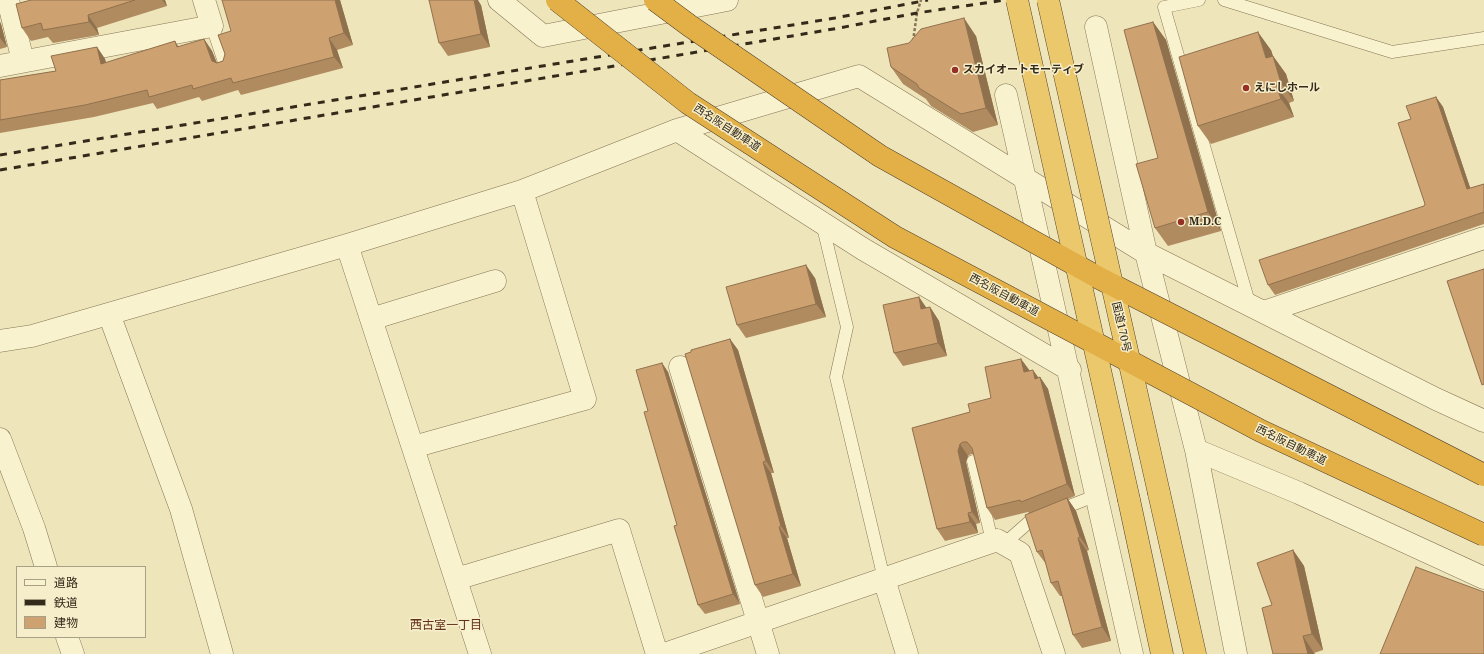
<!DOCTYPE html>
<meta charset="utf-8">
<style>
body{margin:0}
#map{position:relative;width:1484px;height:654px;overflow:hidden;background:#eee5bb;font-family:"Noto Serif","Noto Sans JP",serif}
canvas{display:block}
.legend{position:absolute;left:16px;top:566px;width:130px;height:72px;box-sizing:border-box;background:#f6eecb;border:1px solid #a8a084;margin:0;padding:5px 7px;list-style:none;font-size:12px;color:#342a1a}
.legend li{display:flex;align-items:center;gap:8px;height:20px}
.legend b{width:20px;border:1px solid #a8a084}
</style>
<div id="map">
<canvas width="1484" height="654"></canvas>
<ul class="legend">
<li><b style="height:5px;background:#f9f2ce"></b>道路</li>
<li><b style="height:5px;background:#342a1a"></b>鉄道</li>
<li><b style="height:11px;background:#cea270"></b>建物</li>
</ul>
</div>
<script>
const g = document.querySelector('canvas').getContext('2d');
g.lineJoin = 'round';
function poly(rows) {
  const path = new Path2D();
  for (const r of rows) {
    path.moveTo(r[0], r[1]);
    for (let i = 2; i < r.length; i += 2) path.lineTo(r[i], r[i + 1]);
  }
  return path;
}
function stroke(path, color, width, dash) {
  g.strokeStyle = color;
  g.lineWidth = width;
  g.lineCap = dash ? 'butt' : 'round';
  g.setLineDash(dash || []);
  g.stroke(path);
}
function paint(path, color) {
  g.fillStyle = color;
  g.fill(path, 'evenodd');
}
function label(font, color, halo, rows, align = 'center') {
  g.font = font + ' "Noto Serif","Noto Sans JP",serif';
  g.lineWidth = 3;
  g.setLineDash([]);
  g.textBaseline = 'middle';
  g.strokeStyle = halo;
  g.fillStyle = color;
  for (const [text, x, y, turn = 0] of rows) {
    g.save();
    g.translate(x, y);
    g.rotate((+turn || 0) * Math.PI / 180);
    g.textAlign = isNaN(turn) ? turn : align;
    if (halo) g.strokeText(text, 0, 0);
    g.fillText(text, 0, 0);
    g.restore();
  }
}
const path = poly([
 [913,41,917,13,921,0]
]);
const service = poly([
 [1199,0,1164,7,1250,306],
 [1224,0,1392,52,1484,38],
 [212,26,226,68],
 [822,223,847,327,836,377,884,579],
 [973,461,992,541],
 [1004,544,1029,522,1097,495]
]);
const minor = poly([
 [8,0,23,61],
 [499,0,543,36,727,0],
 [1096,27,1146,253,1436,399,1484,421],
 [0,66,212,26,204,0],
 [1006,95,1132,654],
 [677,130,863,249,1070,370],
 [347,245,480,654],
 [1264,312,1484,238],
 [109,314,181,509,222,654],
 [371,319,495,281],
 [0,341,32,336,347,245,522,191,677,130,859,76,1146,253,1196,450,1236,654],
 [680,367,768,654],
 [0,439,34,528,46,567],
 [413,447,585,399,522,191],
 [1196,450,1299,493,1484,578],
 [456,579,619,530,657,654],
 [884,579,907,654],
 [67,637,73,654],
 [665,654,997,540,1020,553,1054,654]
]);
const trunk = poly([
 [1159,493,1195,654],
 [1129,500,1162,654]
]);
const rail = poly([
 [0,155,835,18,928,0],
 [0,170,839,28,917,13,1005,0]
]);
const trunkBridge = poly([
 [1017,0,1129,500],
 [1048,0,1159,493]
]);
const motorwayBridge = poly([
 [557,0,688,103,895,237,1261,431,1484,535],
 [655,0,690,26,880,156,1099,278,1484,475]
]);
const wall = poly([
 [31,0,165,0,167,6,97,28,99,35,53,43,48,37,31,41,22,28],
 [340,0,353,45,337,50,343,68,241,95,238,90,202,101,199,97,157,109,153,103,94,117,0,133,0,80,56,71,97,47,105,59,106,63,175,41,179,47,204,39,212,51,217,63,223,61,231,31],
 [481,5,490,47,448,56,439,43],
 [0,22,1,24,7,47,0,49],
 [1153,22,1166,40,1221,231,1168,246,1155,228,1158,158],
 [976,36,998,125,973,132,931,106,926,99,903,84,891,67],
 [1271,50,1273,56,1286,74,1294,101,1289,103,1294,117,1211,144,1198,126],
 [1436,97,1443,107,1470,188,1484,184,1484,224,1275,295,1268,285,1424,206,1425,204,1411,119],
 [815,278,826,317,746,338,737,325],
 [919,297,926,308,930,307,939,321,947,356,903,366,894,353],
 [730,339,738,350,774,473,771,473,789,538,787,538,801,586,763,597,755,585],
 [1021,359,1029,370,1038,378,1040,377,1048,389,1075,496,1068,499,1076,511,1089,550,1087,551,1111,641,1082,648,1073,635,1062,596,1060,596,1051,583,1046,564,1037,552,1029,513,1028,512,995,520,987,508,974,454,971,454,968,456,966,462,980,523,976,524,978,533,945,541,937,529,912,428,970,412,991,398],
 [662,363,668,372,740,604,705,614,698,605,648,411],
 [1293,550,1304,566,1323,650,1314,653,1315,654,1273,654,1272,605]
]);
const shadedWall = poly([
 [162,0,165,0,167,6],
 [335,0,340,0,353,45,344,33],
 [474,0,478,0,481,5,490,47,481,34],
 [88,15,97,28,99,35,89,22],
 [964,18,976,36,998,125,986,108],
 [0,22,1,24,7,47,0,38],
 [1153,22,1166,40,1221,231,1208,212],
 [1258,32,1271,50,1279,76,1266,58],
 [329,38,337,50,343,68,334,57],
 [204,39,212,51,221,73,212,61],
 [97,47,105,59,110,76,101,64],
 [1273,56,1286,74,1294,101,1281,83],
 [1276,85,1289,103,1294,117,1281,99],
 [1436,97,1443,107,1474,199,1467,189],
 [806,265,815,278,826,317,816,304],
 [919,297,928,310,921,309],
 [930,307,939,321,947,356,938,343],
 [730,339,738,350,774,473,766,461],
 [1021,359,1030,371,1024,372],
 [662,363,668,372,740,604,733,594],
 [1033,370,1041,381,1035,379],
 [1040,377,1048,389,1075,496,1067,484],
 [960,444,968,456,966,462,980,523,972,512,958,451],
 [763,462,771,473,789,538,781,526],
 [1067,498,1076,511,1089,550,1080,537],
 [968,513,976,524,978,533,970,522],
 [779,527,787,538,801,586,793,574],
 [1078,538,1087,551,1111,641,1102,627],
 [1293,550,1304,566,1323,650,1312,634],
 [1303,636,1314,653,1315,654,1308,654]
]);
const building = poly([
 [31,0,135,0,88,15,89,22,43,30,41,23,22,28,16,4,31,0],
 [222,0,335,0,344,33,329,38,334,57,233,83,231,78,193,89,192,85,149,97,147,90,85,105,0,120,0,80,56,71,51,56,97,47,101,64,175,41,177,47,204,39,212,61,217,63,223,61,225,54,218,35,231,31,222,0],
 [429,0,474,0,481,34,439,43,429,0],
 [964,18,986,108,961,114,919,88,917,84,891,67,887,48,909,43,921,29,964,18],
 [1153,22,1208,212,1155,228,1136,164,1158,158,1124,30,1153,22],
 [1258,32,1266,58,1273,56,1281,83,1276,85,1281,99,1198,126,1179,57,1258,32],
 [1436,97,1467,189,1484,184,1484,212,1268,285,1259,260,1424,206,1425,204,1398,123,1411,119,1406,106,1436,97],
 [806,265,816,304,737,325,726,287,806,265],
 [1484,269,1484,384,1482,385,1447,281,1484,269],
 [919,297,921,309,930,307,938,343,894,353,883,305,919,297],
 [730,339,766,461,763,462,781,526,779,527,793,574,755,585,685,354,691,352,691,350,730,339],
 [1021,359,1024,372,1033,370,1035,379,1040,377,1067,484,1021,502,1020,500,987,508,972,448,967,442,963,442,960,444,958,451,972,512,968,513,970,522,937,529,912,428,970,412,968,404,991,398,985,367,1021,359],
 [662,363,733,594,698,605,674,526,677,525,644,412,648,411,636,370,662,363],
 [1067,498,1080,537,1078,538,1102,627,1073,635,1058,581,1051,583,1042,550,1037,552,1025,515,1067,498],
 [1293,550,1312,634,1303,636,1308,654,1273,654,1262,608,1272,605,1257,563,1293,550],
 [1416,567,1484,592,1484,654,1380,654,1416,567]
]);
const markers = [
 [955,70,4,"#963024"],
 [1246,88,4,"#963024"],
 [1181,222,4,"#963024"]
];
const poiNames = [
 ["スカイオートモーティブ",963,70],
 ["えにしホール",1254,88],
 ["M.D.C",1189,222]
];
const streetNames = [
 ["西名阪自動車道",727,128,33],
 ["西名阪自動車道",1004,295,28],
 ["国道170号",1121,327,77],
 ["西名阪自動車道",1291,445,26]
];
const neighbourhoodNames = [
 ["西古室一丁目",446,626]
];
stroke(service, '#867555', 13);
stroke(minor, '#867555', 23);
stroke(trunk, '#53422a', 23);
stroke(path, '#867555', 2.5, [3, 2]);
stroke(service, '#f9f2ce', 12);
stroke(minor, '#f9f2ce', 22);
stroke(trunk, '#ebc86c', 22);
stroke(rail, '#342a1a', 3, [7, 7]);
stroke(trunkBridge, '#53422a', 23, []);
stroke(motorwayBridge, '#53422a', 23, []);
stroke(trunkBridge, '#ebc86c', 22);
stroke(motorwayBridge, '#e2b047', 22);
paint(wall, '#b18b60');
paint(shadedWall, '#90714e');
paint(building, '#cea270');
stroke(building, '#90714e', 1);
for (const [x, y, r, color] of markers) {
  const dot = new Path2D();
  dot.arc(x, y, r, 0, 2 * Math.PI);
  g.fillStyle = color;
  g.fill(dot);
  stroke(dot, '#f6eecb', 1.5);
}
label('bold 11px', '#342a1a', '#f6eecb', poiNames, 'left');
label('11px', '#342a1a', '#f6eecb', streetNames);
label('12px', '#623119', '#f6eecb', neighbourhoodNames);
</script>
